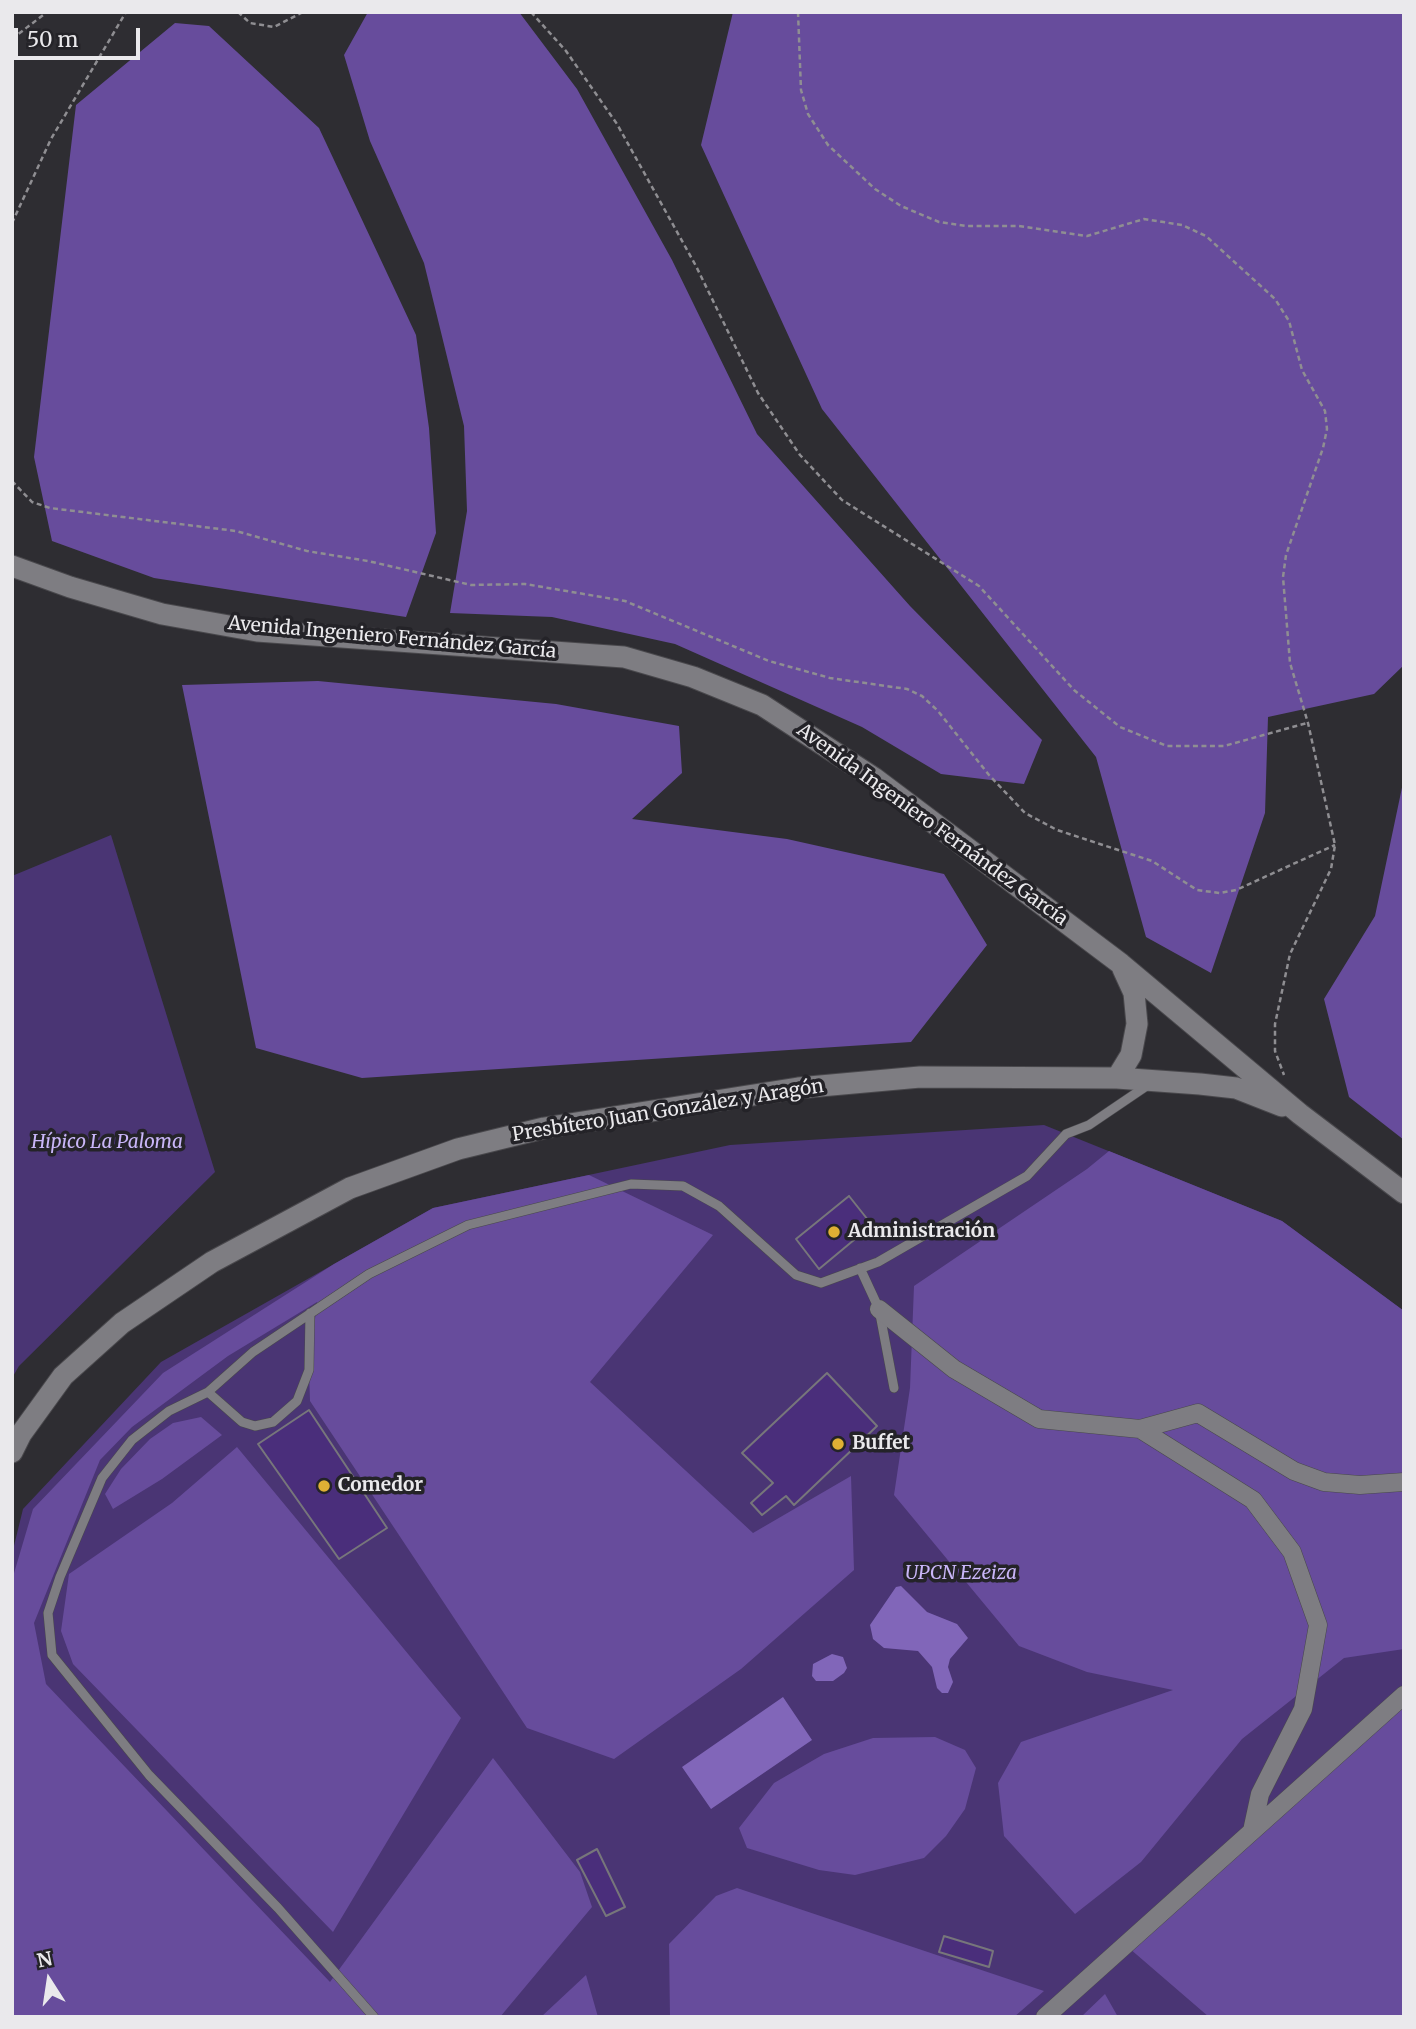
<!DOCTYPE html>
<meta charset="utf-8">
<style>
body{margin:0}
#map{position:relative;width:1416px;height:2029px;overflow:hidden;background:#2e2d32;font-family:Merriweather,serif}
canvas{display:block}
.frame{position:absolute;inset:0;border:14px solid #eae9ec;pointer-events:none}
.north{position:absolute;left:14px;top:1945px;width:70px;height:70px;-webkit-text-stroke:5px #242328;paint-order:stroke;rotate:348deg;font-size:19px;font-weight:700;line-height:28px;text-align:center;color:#eae9ec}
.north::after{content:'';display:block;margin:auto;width:24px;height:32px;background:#eae9ec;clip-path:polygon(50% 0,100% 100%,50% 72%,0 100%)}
.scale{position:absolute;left:14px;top:28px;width:126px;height:32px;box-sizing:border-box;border:4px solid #eae9ec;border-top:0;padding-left:9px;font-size:21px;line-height:24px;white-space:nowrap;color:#eae9ec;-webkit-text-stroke:5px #242328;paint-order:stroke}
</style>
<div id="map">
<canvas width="1416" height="2029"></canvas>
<div class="frame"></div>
<div class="north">N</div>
<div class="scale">50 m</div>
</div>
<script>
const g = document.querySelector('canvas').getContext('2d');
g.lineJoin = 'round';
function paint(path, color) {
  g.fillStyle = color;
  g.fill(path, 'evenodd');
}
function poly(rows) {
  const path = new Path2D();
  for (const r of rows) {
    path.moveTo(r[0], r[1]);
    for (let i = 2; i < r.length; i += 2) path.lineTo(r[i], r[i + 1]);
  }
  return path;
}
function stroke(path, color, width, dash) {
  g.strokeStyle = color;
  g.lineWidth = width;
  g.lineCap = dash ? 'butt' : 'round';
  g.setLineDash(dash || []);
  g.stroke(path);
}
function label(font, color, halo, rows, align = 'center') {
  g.font = font + ' Merriweather,serif';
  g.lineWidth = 7;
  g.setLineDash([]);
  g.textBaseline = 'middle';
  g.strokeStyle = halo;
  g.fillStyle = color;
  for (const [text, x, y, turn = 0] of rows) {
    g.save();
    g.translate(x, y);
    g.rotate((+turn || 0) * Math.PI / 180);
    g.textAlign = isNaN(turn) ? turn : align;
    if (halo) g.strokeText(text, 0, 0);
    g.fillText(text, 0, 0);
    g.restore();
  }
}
const green = poly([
 [111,835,215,1172,19,1366,12,1378,12,876],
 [1044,1125,1282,1221,1404,1311,1404,2017,12,2017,12,1554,23,1509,161,1362,433,1208,730,1145]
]);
const forest = poly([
 [368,12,519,12,577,89,672,260,757,434,910,606,1042,740,1024,784,941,774,862,727,675,644,552,617,450,613,467,511,464,426,424,263,370,141,344,55],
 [733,12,1404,12,1404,665,1374,694,1268,717,1265,813,1211,973,1146,937,1096,757,822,409,701,145],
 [175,23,209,26,319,128,416,335,429,428,436,533,406,617,154,578,52,541,34,457,76,105],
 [318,681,556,704,679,726,682,773,632,819,787,839,944,874,987,945,911,1042,362,1078,256,1048,182,685],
 [1404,778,1404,1140,1349,1097,1324,999,1375,916],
 [1109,1151,1282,1221,1404,1311,1404,1649,1344,1658,1242,1739,1141,1862,1075,1914,1004,1836,998,1783,1021,1742,1173,1690,1087,1672,1019,1646,894,1495,910,1388,914,1286,1087,1169],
 [589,1175,713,1235,590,1382,753,1533,851,1476,854,1570,741,1669,614,1759,527,1728,310,1401,309,1370,317,1302,228,1356,132,1427,100,1460,34,1623,46,1684,330,1982,493,1758,580,1872,592,1907,500,2017,12,2017,12,1580,33,1509,163,1373,334,1264,433,1208],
 [201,1417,222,1435,162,1479,113,1509,105,1494,121,1469,150,1439,173,1423],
 [237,1447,461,1718,333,1932,73,1664,61,1631,69,1574,172,1503],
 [1404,1687,1404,2017,1209,2017,1122,1942],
 [935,1737,965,1750,976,1768,965,1809,946,1836,924,1858,855,1875,819,1870,747,1848,739,1828,774,1783,824,1754,873,1738],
 [737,1888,1044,1991,1014,2017,670,2017,669,1944,716,1896],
 [586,1975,598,2017,541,2017],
 [1105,1994,1118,2017,1081,2017]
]);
const water = poly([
 [901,1586,927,1612,957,1624,968,1638,950,1659,948,1667,953,1682,948,1693,942,1693,937,1688,932,1667,918,1651,884,1648,873,1639,870,1625,896,1587],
 [832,1654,843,1657,847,1668,844,1673,833,1681,816,1681,812,1676,813,1664],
 [783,1697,812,1740,711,1809,682,1767]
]);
const building = poly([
 [849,1196,872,1225,819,1269,796,1239,849,1196],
 [827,1373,877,1426,794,1505,786,1496,762,1515,751,1503,773,1483,742,1453,827,1373],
 [309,1410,387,1528,339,1559,258,1444,309,1410],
 [597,1849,625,1907,606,1916,577,1860,597,1849],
 [944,1936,993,1951,989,1967,939,1952,944,1936]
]);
const path = poly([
 [238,12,250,23,274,27,303,12],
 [531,12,566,51,617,124,696,266,758,393,800,455,842,500,979,586,1074,690,1120,727,1167,746,1224,746,1307,723],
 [798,12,801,90,808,114,828,145,875,189,901,206,939,222,967,226,1019,226,1087,236,1144,219,1182,225,1206,236,1275,299,1289,321,1302,370,1325,411,1327,429,1323,448,1286,555,1283,577,1290,663,1308,723,1335,845,1331,869,1290,954,1275,1024,1275,1051,1284,1075],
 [12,39,47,12],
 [12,223,51,139,126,12],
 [12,481,32,502,50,508,236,531,307,551,368,561,471,585,525,584,625,601,769,661,830,678,907,689,922,696,938,711,989,775,1025,813,1057,830,1152,861,1197,890,1220,893,1236,890,1335,845]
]);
const service = poly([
 [860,1268,879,1309,894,1388],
 [208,1392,242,1422,255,1426,273,1422,297,1401,309,1370,310,1313],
 [374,2017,278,1908,149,1775,52,1655,48,1613,60,1577,102,1478,132,1440,169,1411,208,1392,253,1352,369,1274,468,1225,631,1184,683,1186,719,1206,796,1275,821,1283,878,1262,1027,1176,1066,1134,1089,1125,1148,1085]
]);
const minor = poly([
 [879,1309,954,1369,1039,1419,1140,1429,1198,1413,1294,1471,1324,1482,1360,1485,1404,1482],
 [1140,1429,1253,1500,1292,1552,1318,1625,1303,1709,1260,1794,1252,1831],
 [1045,2017,1404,1695]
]);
const tertiary = poly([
 [12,566,70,587,162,614,257,631,624,657,693,677,762,705,874,778,1121,964,1300,1114,1404,1193],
 [1117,1078,1131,1055,1137,1024,1134,993,1123,969],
 [12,1452,21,1434,63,1376,122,1323,212,1262,350,1188,458,1149,544,1128,798,1088,920,1077,1117,1078,1200,1084,1236,1088,1282,1106]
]);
const markers = [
 [834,1232,7,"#dfb034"],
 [838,1444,7,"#dfb034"],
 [324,1486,7,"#dfb034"]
];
const streetNames = [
 ["Avenida Ingeniero Fernández García",392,638,5],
 ["Avenida Ingeniero Fernández García",932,825,36],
 ["Presbítero Juan González y Aragón",668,1111,-9]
];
const parkNames = [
 ["Hípico La Paloma",107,1143],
 ["UPCN Ezeiza",961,1574]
];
const poiNames = [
 ["Administración",848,1232],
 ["Buffet",852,1444],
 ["Comedor",338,1486]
];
paint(green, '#4a3574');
paint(forest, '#674c9c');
paint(water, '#8166b9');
paint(building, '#4a2e7b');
stroke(building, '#77767b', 2);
stroke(service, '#49484c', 10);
stroke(minor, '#49484c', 19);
stroke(tertiary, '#49484c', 23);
stroke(path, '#8f8e92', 2.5, [5, 3.5]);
stroke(service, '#7e7d82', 9);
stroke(minor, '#7e7d82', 18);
stroke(tertiary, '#7e7d82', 21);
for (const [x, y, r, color] of markers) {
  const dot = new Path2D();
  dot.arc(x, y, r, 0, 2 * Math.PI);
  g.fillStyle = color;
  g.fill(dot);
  stroke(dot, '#242328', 2.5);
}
label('19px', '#eae9ec', '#242328', streetNames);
label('italic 19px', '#c9b6f8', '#242328', parkNames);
label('bold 19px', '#eae9ec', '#242328', poiNames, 'left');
</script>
